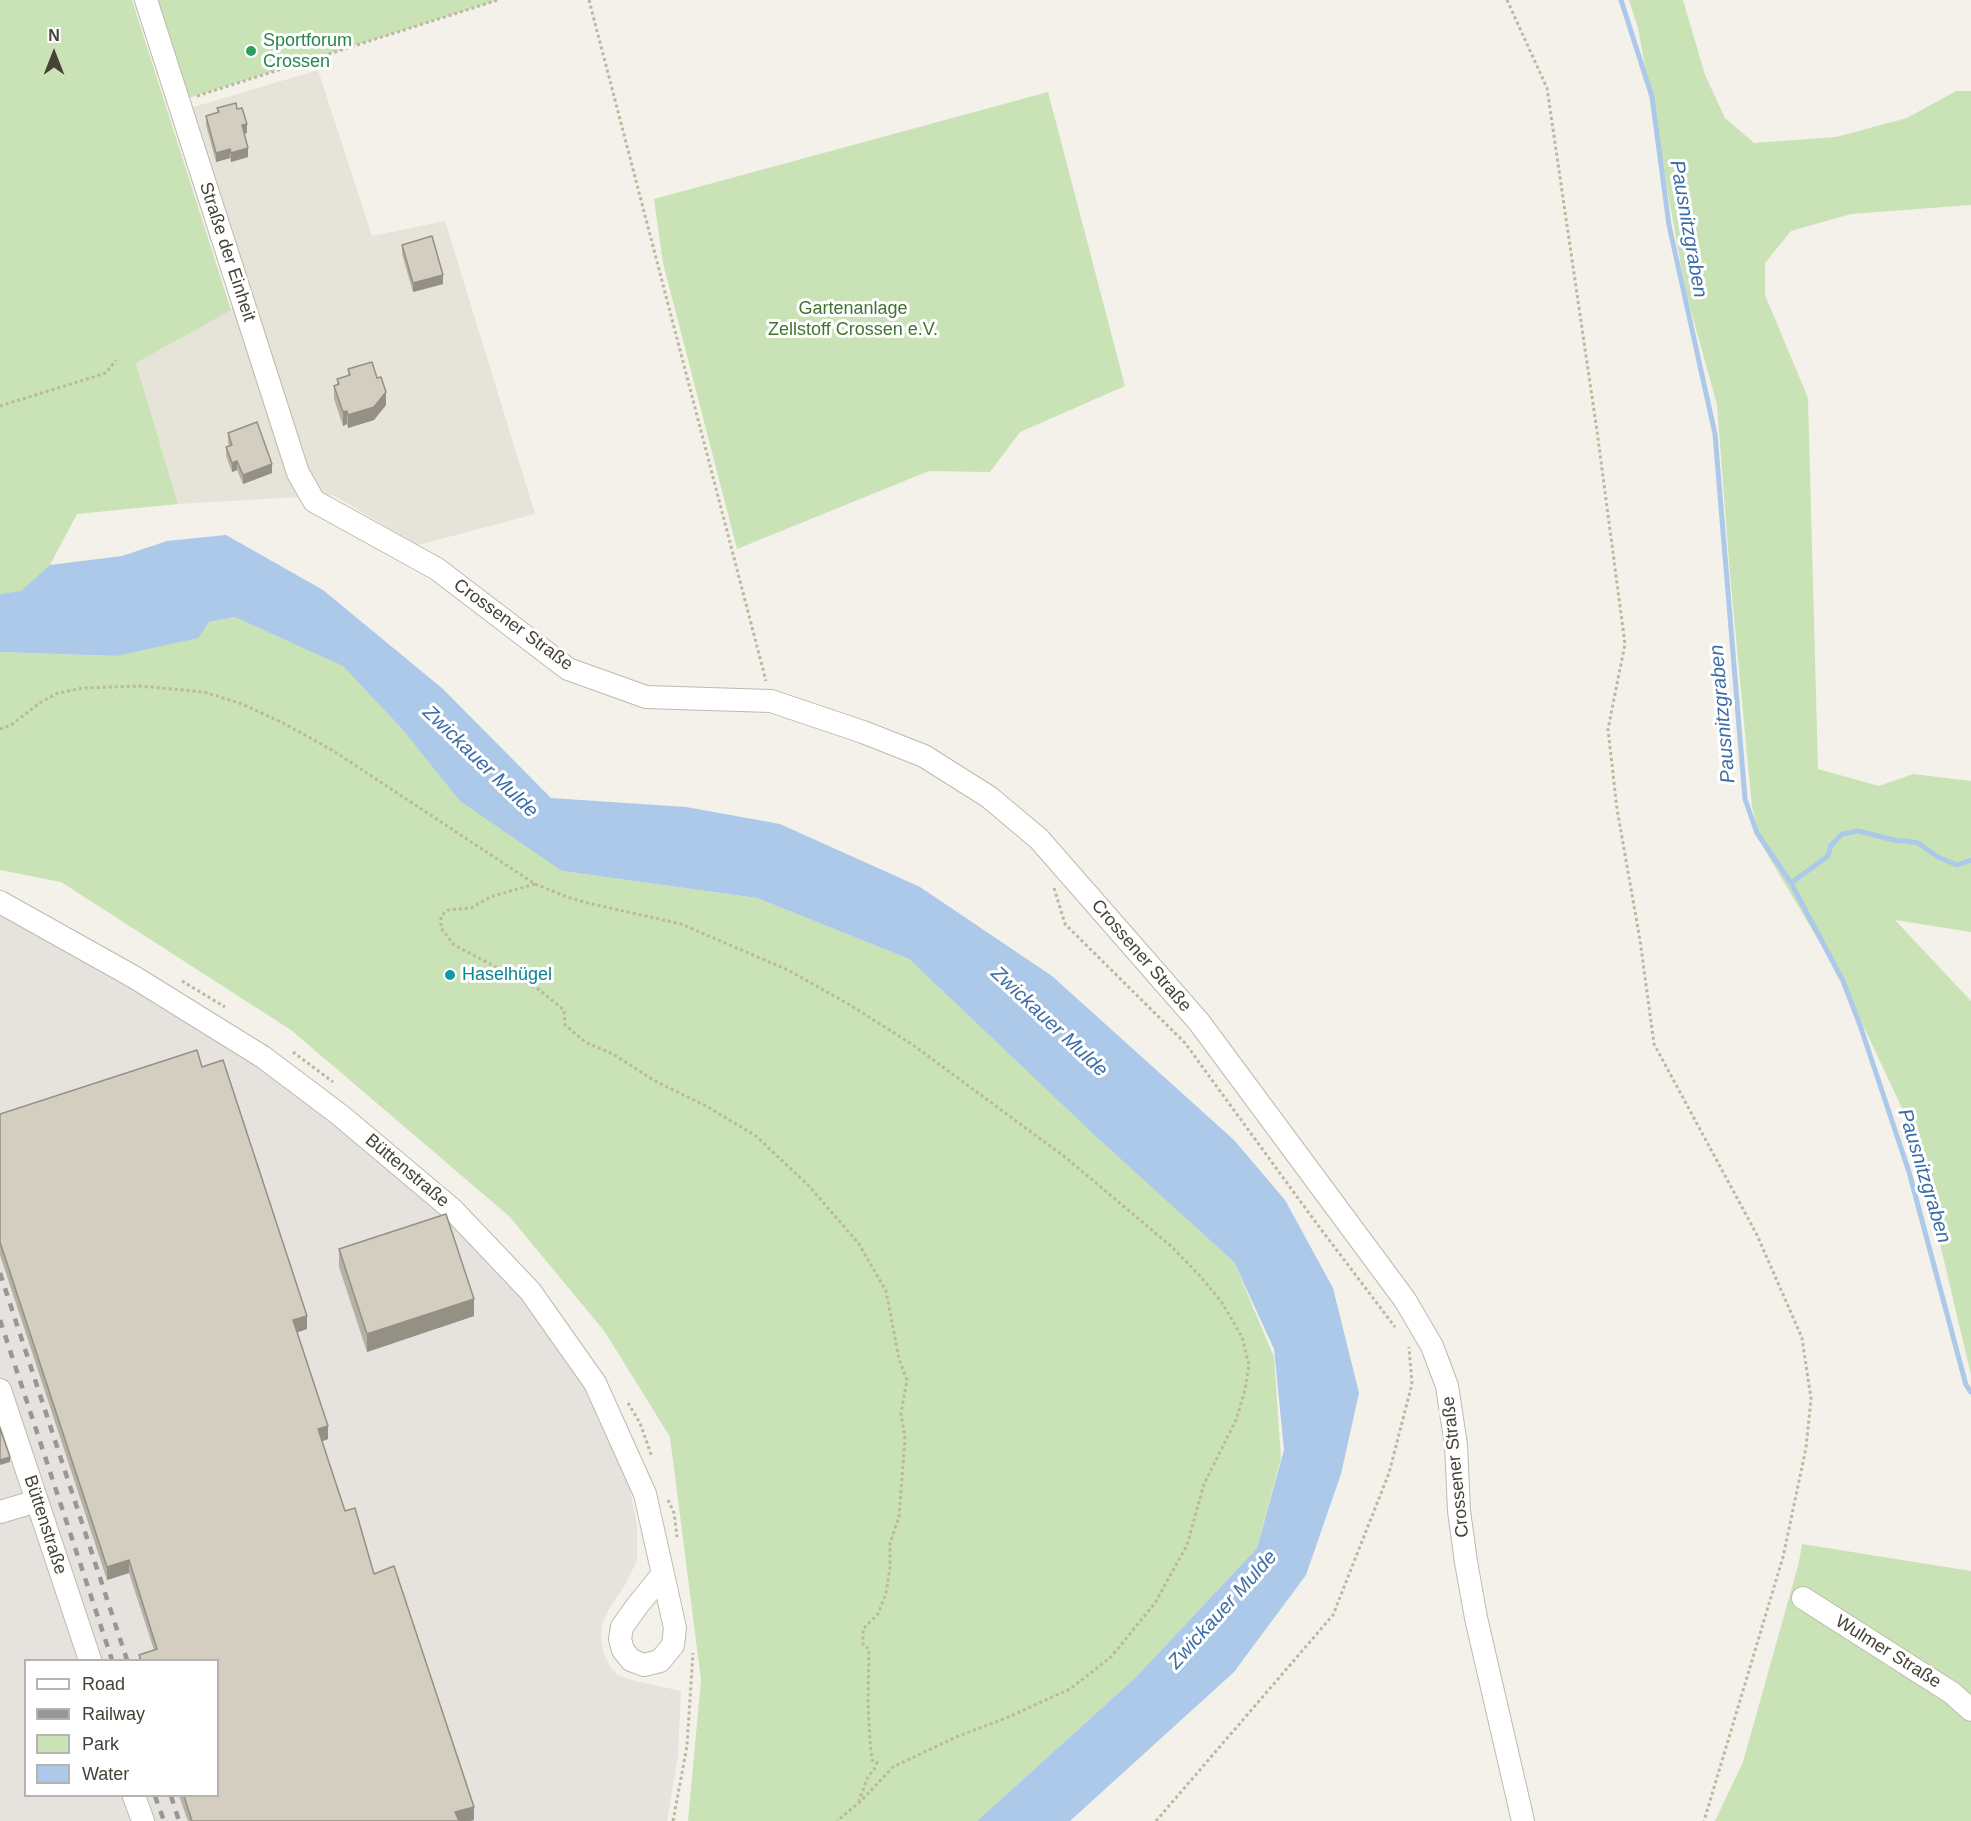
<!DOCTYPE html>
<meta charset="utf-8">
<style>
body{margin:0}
#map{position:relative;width:1971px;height:1821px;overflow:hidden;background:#f3f1e9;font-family:Helvetica,sans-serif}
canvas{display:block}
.legend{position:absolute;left:24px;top:1659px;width:195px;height:138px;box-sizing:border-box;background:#fff;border:2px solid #b5b3af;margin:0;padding:8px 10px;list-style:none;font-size:18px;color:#464238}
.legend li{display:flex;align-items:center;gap:12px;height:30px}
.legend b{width:30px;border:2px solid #b5b3af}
.north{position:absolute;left:24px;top:24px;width:60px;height:60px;-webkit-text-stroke:4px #fff;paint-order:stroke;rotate:0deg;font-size:16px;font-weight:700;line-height:24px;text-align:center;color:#464238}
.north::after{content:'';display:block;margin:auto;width:21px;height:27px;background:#464238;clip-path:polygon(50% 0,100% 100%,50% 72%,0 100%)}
</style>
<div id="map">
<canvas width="1971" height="1821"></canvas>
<ul class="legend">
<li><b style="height:8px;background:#fff"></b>Road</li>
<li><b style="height:8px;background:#979797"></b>Railway</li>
<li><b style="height:16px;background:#cae3b6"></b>Park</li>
<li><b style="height:16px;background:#acc9e9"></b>Water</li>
</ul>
<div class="north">N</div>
</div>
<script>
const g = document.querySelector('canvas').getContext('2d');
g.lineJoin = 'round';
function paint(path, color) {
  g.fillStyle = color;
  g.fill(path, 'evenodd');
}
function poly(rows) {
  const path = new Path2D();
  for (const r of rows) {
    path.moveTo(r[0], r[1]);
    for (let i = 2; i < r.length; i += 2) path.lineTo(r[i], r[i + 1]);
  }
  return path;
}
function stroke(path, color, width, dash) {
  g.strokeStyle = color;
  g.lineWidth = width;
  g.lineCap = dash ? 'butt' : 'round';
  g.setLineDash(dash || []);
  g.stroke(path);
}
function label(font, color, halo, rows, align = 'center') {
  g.font = font + ' Helvetica,sans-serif';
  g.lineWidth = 6;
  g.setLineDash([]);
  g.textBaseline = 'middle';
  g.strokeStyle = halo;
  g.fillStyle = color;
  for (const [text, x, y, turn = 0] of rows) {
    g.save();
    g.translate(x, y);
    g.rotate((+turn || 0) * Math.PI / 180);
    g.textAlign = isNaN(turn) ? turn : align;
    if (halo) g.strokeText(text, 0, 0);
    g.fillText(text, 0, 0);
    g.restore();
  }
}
const residential = poly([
 [318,70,372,236,445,221,535,514,418,545,333,495,178,504,136,363,250,298,187,109]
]);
const industrial = poly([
 [0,914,117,973,279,1079,452,1221,545,1324,589,1395,628,1480,637,1524,637,1561,625,1585,609,1609,602,1624,601,1638,604,1654,611,1668,618,1675,631,1680,681,1691,678,1756,667,1821,0,1821],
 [26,1660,218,1660,218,1796,26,1796]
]);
const green = poly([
 [0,0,132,0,231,310,136,363,178,504,77,514,50,565,21,592,0,594],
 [148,0,498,0,179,101],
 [1629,0,1683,0,1705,75,1725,118,1754,143,1836,137,1907,118,1956,91,1971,91,1971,205,1851,214,1791,231,1765,263,1765,295,1808,398,1818,769,1879,786,1913,774,1971,781,1971,932,1895,920,1971,1001,1971,1375,1914,1134,1842,980,1763,847,1752,807,1730,575,1717,405,1686,293,1638,28],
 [1048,92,1125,386,1020,432,990,472,929,471,737,549,663,263,654,199],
 [236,617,344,666,403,730,562,871,757,898,909,959,1234,1262,1274,1357,1281,1458,1257,1548,1136,1677,977,1821,688,1821,701,1680,670,1437,605,1332,509,1216,291,1030,61,882,0,870,0,652,116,656,209,622],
 [1802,1544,1971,1571,1971,1821,1715,1821,1743,1762,1799,1562]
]);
const water = poly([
 [226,535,323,590,443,689,551,798,686,807,780,824,920,887,1052,976,1234,1140,1285,1200,1333,1288,1359,1393,1341,1474,1306,1575,1234,1672,1070,1821,977,1821,1136,1677,1257,1548,1284,1450,1274,1349,1234,1262,1101,1141,909,959,757,898,562,871,460,801,403,730,343,666,235,617,209,622,198,638,116,656,0,652,0,594,21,591,50,565,122,556,167,541]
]);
const stream = poly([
 [1621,0,1652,97,1669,225,1715,434,1745,799,1757,833,1791,883,1843,981,1860,1025,1909,1172,1966,1385,1971,1392],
 [1791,883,1828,856,1831,845,1842,834,1858,831,1898,841,1906,841,1918,843,1938,857,1957,865,1971,860]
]);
const path = poly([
 [589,0,766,681],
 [1507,0,1547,88,1597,431,1625,644,1608,729,1617,809,1640,940,1654,1044,1757,1235,1802,1338,1811,1399,1806,1448,1783,1557,1704,1821],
 [197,96,498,0],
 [0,406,106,373,116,360],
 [0,729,11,725,41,702,58,693,83,688,140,686,204,692,242,704,283,723,332,750,535,884,567,897,588,903,681,924,788,970,850,1005,913,1045,1065,1157,1172,1247,1199,1275,1221,1301,1242,1337,1249,1365,1245,1390,1236,1420,1204,1484,1187,1545,1155,1603,1111,1657,1070,1689,1006,1718,956,1737,893,1767,863,1799,837,1821],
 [535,884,490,897,471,908,448,910,441,916,441,928,454,945,538,989,564,1010,565,1025,585,1042,613,1054,655,1081,708,1107,756,1136,809,1186,859,1244,886,1291,899,1359,907,1380,901,1413,905,1438,899,1517,890,1543,890,1568,886,1593,878,1614,863,1629,863,1645,869,1649,868,1702,870,1741,872,1760,877,1762,874,1770,868,1776,859,1801],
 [1054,888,1065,924,1185,1043,1314,1220,1395,1327],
 [182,981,225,1007],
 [293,1052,333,1082],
 [628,1403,640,1423,652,1457],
 [668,1500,674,1513,677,1537],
 [673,1821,687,1746,693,1653],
 [1156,1821,1333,1615,1389,1473,1412,1384,1409,1347]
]);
const minor = poly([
 [146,0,298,473,314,501,437,569,568,669,646,697,771,701,863,732,924,756,989,797,1039,839,1199,1022,1405,1300,1432,1346,1447,1386,1456,1445,1459,1511,1466,1562,1476,1618,1523,1821],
 [0,902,134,977,263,1057,340,1115,453,1210,530,1291,595,1383,645,1494,675,1628,673,1645,660,1661,644,1665,631,1660,623,1650,620,1639,622,1627,637,1606,662,1575],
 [0,1390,90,1660],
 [0,1512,37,1501],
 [1803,1598,1952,1693,1971,1710],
 [134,1796,143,1821]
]);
const rail = poly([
 [0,1273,127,1660],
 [0,1320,112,1660],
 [155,1796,164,1821],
 [171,1796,179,1821]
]);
const wall = poly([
 [217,108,237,109,247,133,244,134,248,157,231,162,230,158,216,162,206,125,206,116,217,113],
 [402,245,443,284,413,292,402,254],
 [348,369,386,405,374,420,348,428,347,424,343,426,334,399,334,386,337,385,337,379,348,376],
 [228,433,272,473,243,484,237,470,232,472,226,456,226,447,229,446,228,442],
 [202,1067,307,1329,297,1332,328,1439,322,1441,345,1511,374,1574,474,1820,470,1821,188,1821,179,1796,218,1796,218,1660,139,1660,139,1655,154,1650,129,1573,107,1580,0,1255,0,1114],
 [339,1249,474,1316,367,1352,339,1267]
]);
const shadedWall = poly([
 [247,124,247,133,242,134,242,125],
 [248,148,248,157,231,162,231,153],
 [230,149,230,158,216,162,216,153],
 [443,275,443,284,413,292,413,283],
 [386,392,386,405,374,420,348,428,348,415],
 [347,411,347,424,343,426,343,412],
 [237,461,237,470,232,472,232,463],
 [272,464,272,473,243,484,243,475],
 [474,1299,474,1316,367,1352,367,1334],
 [307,1316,307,1329,293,1334,293,1320],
 [328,1426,328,1439,318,1443,318,1429],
 [10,1457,10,1462,0,1465,0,1460],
 [129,1560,129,1573,107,1580,107,1567],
 [474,1807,474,1820,470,1821,455,1821,455,1812]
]);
const building = poly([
 [236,103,237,109,242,108,247,124,242,125,248,148,231,153,230,149,216,153,206,116,219,112,217,108,236,103],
 [432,236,443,275,413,283,402,245,432,236],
 [372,362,377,378,381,377,386,392,374,407,348,415,347,411,343,412,334,386,339,384,337,379,350,375,348,369,372,362],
 [257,422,272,464,243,475,237,461,232,463,226,447,232,445,228,433,257,422],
 [197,1050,202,1067,223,1060,307,1316,293,1320,328,1426,318,1429,345,1511,355,1508,374,1574,394,1566,474,1807,455,1812,459,1821,192,1821,184,1796,218,1796,218,1660,141,1660,139,1655,157,1649,129,1560,107,1567,0,1242,0,1114,197,1050],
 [446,1214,474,1299,367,1334,339,1249,446,1214],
 [0,1428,10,1457,0,1460,0,1428]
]);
const markers = [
 [251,51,6,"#2e9e5b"],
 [450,975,6,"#0f9aa8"]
];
const leisureNames = [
 ["Sportforum",263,41],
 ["Crossen",263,62]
];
const streetNames = [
 ["Straße der Einheit",227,252,72],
 ["Crossener Straße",513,625,36],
 ["Crossener Straße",1141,956,49],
 ["Büttenstraße",407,1171,40],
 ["Crossener Straße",1456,1467,-96],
 ["Büttenstraße",45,1525,72],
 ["Wulmer Straße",1888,1652,32]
];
const parkNames = [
 ["Gartenanlage",853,309],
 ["Zellstoff Crossen e.V.",853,330]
];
const cultureNames = [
 ["Haselhügel",462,975]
];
const waterNames = [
 ["Pausnitzgraben",1688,229,80],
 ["Pausnitzgraben",1723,714,-95],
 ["Zwickauer Mulde",480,762,44],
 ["Zwickauer Mulde",1049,1022,43],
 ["Pausnitzgraben",1924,1176,73],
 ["Zwickauer Mulde",1223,1610,-48]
];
paint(residential, '#e6e3d8');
paint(industrial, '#e6e3de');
paint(green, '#cae3b6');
paint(water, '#acc9e9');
stroke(stream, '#acc9e9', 5);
stroke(minor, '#bebaad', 24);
stroke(path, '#beb79f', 3, [3, 3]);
stroke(minor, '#fff', 22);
stroke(rail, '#979797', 4.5, [8, 8]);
paint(wall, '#b5b1a5');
paint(shadedWall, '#949086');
paint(building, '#d3cec0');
stroke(building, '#949086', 1.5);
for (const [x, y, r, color] of markers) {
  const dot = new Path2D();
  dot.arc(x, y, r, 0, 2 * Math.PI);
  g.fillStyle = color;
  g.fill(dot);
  stroke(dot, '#fff', 2);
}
label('18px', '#27864d', '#fff', leisureNames, 'left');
label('18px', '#464238', '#fff', streetNames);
label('18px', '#427231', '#fff', parkNames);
label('18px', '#0d838f', '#fff', cultureNames, 'left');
label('italic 20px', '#3c6da8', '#fff', waterNames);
</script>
